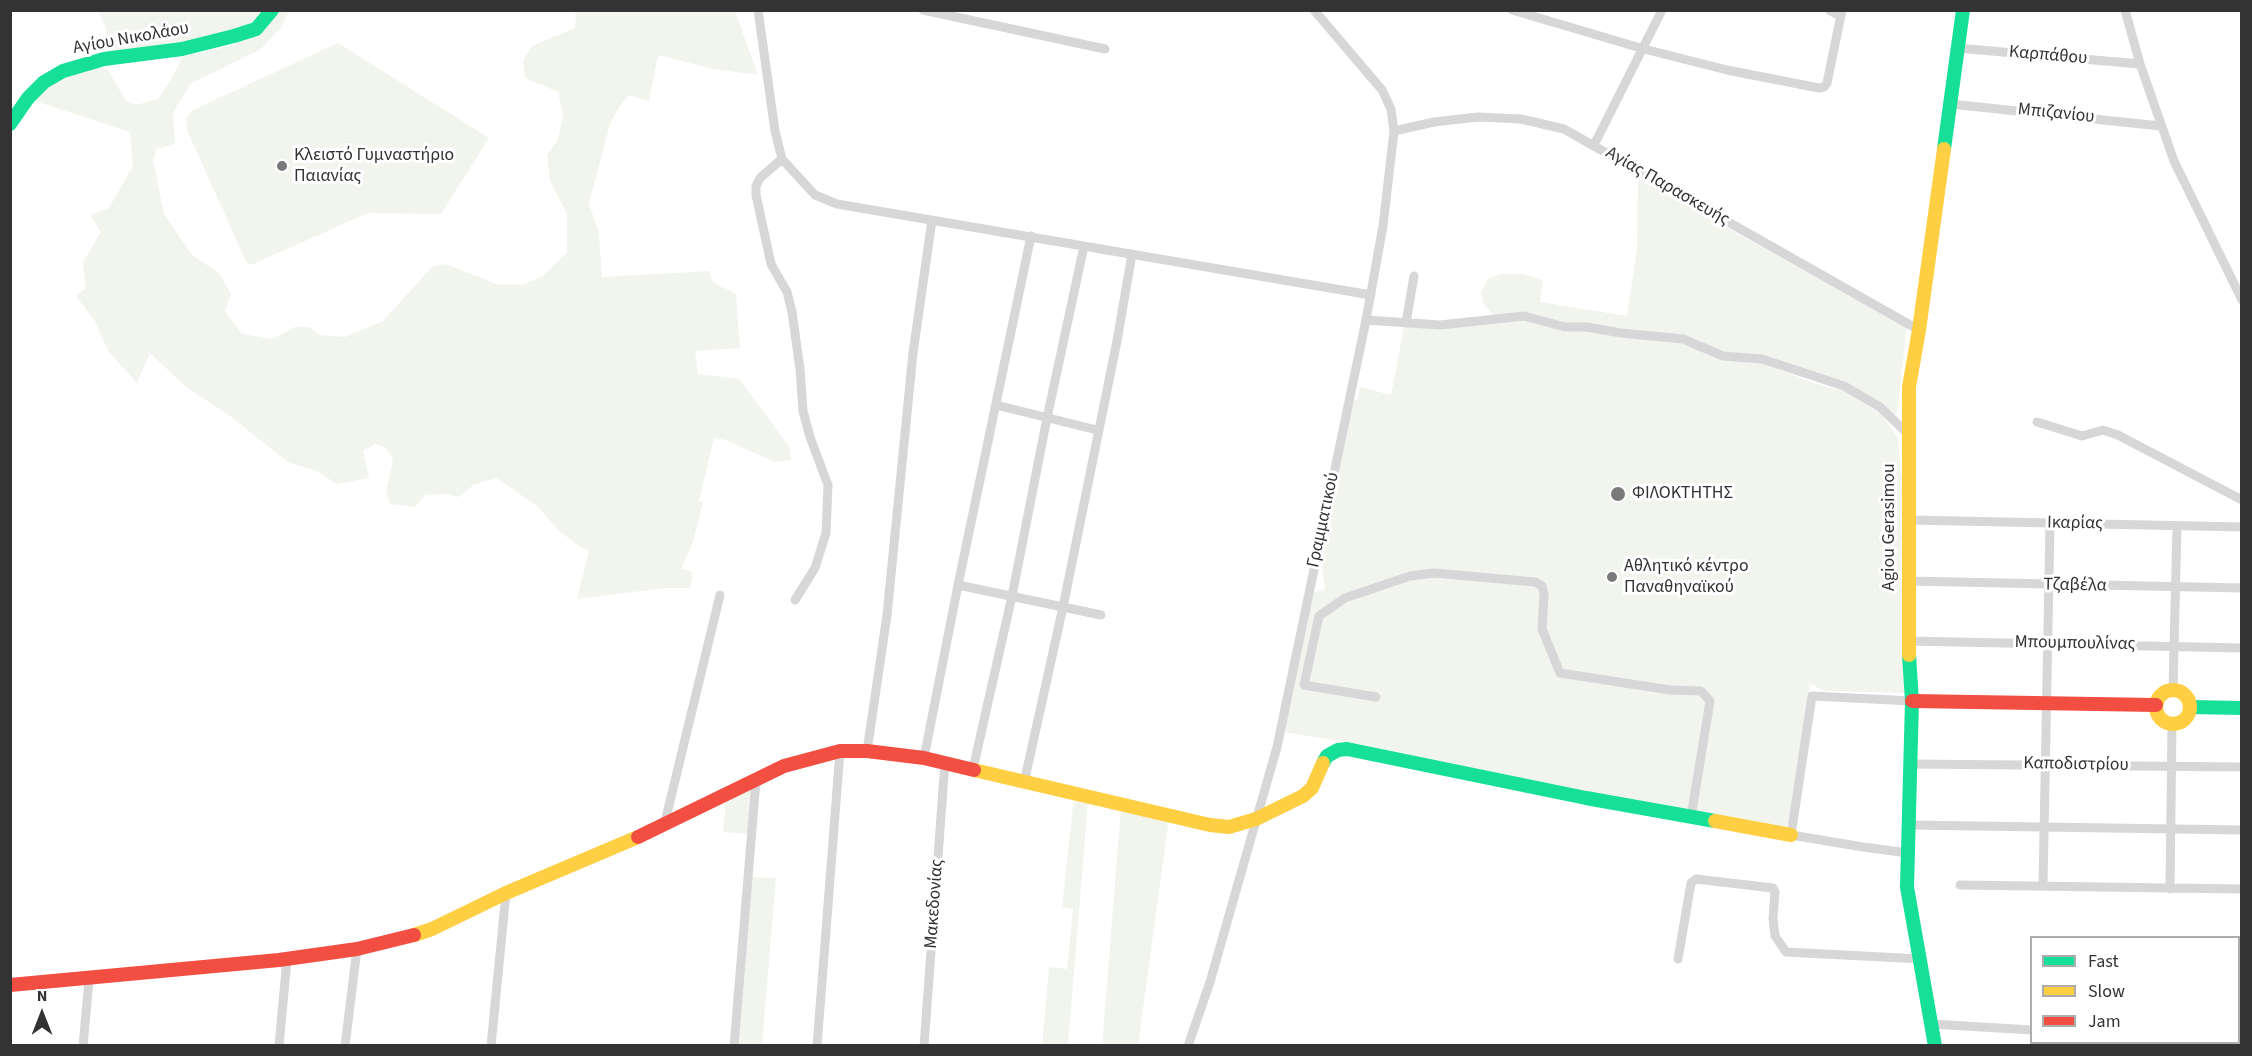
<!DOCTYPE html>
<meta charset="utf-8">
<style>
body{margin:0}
#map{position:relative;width:2252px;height:1056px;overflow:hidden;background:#fff;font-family:"Source Sans 3",sans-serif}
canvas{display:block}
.frame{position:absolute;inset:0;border:12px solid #333;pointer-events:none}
.legend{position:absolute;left:2030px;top:936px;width:210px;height:108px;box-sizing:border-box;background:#fff;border:2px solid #adadad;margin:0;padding:8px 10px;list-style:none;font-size:18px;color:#333}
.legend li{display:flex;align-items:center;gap:12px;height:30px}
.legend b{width:30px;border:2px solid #adadad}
.north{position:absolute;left:12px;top:984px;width:60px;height:60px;-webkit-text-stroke:4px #fff;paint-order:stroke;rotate:0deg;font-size:16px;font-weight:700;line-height:24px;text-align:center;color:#333}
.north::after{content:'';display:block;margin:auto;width:21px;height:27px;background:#333;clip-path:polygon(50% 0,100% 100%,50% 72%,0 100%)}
</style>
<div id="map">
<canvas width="2252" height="1056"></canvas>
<div class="frame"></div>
<ul class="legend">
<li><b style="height:8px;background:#16e098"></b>Fast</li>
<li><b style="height:8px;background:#ffcf43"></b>Slow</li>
<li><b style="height:8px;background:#f24e42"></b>Jam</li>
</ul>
<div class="north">N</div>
</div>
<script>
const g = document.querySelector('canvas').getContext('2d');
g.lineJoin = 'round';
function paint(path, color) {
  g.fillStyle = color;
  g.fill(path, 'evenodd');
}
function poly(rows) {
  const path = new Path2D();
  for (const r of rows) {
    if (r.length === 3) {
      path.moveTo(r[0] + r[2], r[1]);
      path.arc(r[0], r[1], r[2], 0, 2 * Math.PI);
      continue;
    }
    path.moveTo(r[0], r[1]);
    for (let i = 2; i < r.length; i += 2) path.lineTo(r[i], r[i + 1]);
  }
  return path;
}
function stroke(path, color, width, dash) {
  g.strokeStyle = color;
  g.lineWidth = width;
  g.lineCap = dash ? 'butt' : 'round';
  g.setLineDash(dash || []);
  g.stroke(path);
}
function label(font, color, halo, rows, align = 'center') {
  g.font = font + ' "Source Sans 3",sans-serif';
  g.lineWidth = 6;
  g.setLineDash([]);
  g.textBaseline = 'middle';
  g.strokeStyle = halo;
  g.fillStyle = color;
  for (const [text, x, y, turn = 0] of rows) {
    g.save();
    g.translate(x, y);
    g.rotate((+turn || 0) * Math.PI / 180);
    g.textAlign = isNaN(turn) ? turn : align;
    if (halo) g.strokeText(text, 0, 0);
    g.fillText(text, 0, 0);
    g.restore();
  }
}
const green = poly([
 [98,11,262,10,262,11,249,25,200,41,107,52,106,28],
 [276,11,289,11,281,27,260,50,191,83,173,113,175,144,156,149,153,161,164,214,192,255,219,273,231,294,225,311,242,334,272,339,295,327,309,327,319,335,345,337,383,321,432,267,446,264,499,285,522,285,543,276,567,253,567,214,550,181,547,155,558,140,563,114,558,92,525,78,523,61,532,46,575,28,576,15,574,11,735,11,758,75,713,69,658,55,649,101,629,95,618,109,610,124,589,203,599,234,602,277,709,271,713,282,736,294,740,348,695,351,698,374,739,379,789,446,791,460,774,462,726,440,714,438,699,501,703,502,693,542,681,569,693,572,690,588,665,588,577,599,589,550,582,548,559,531,538,507,497,478,475,484,458,497,447,494,425,495,415,507,390,504,386,492,393,460,386,448,375,444,363,451,369,478,336,484,319,472,288,462,230,416,186,387,150,353,137,383,109,352,94,320,76,296,86,288,83,262,101,232,90,215,109,208,133,166,130,132,32,100,48,85,88,67,99,67,108,70,126,101,136,105,158,99,171,80,183,56,231,46,260,32],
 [338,43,489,138,441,214,368,213,251,265,246,262,239,246,187,130,186,119,193,110],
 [1638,179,1907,326,1897,413,1894,416,1843,381,1723,352,1681,336,1493,315,1483,303,1481,292,1488,279,1500,274,1522,274,1543,280,1540,302,1627,316,1637,249],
 [1525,320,1559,330,1591,330,1673,340,1762,363,1817,384,1841,390,1882,414,1898,438,1902,487,1901,559,1906,693,1825,691,1810,684,1790,821,1785,828,1547,785,1357,744,1284,732,1312,593,1325,589,1322,570,1324,539,1352,402,1358,399,1360,387,1391,395,1404,327],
 [747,790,752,791,748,834,723,832,726,801],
 [1081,800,1088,802,1068,1045,1042,1046,1049,967,1067,969,1073,909,1062,907,1073,806,1076,802],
 [1121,808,1169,818,1138,1045,1102,1046],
 [752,877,776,878,762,1045,737,1046]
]);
const street = poly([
 [758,10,775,131,782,159,815,195,837,204,1371,295],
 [923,10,1105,49],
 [1512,10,1644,49,1727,70,1819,88,1824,87,1827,83,1842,10],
 [1829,10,1840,16],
 [2125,10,2140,64,2174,161,2242,300],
 [1957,48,2140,64],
 [1950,104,2161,126],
 [1394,131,1434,122,1478,117,1521,119,1564,129,1919,330],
 [1594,145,1662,10],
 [782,159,760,178,756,186,756,195,771,264,787,292,792,312,800,369,803,411,810,437,828,485,826,533,815,568,795,600],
 [1366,320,1440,325,1524,316,1565,327,1587,327,1621,333,1683,339,1723,356,1762,359,1844,386,1880,407,1908,434],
 [1406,323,1414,276],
 [996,405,1097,430],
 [2037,422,2082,436,2103,430,2118,435,2242,500],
 [1909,520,2242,527],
 [1908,581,2242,588],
 [958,585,1031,236],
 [1908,641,2242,648],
 [2173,690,2177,526],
 [1376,697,1304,685,1319,616,1345,598,1410,576,1434,573,1535,582,1542,586,1544,594,1542,629,1560,673,1670,690,1701,691,1710,701,1691,817],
 [867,751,887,615,913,353,932,220],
 [924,758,958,585,1101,615],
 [1911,764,2242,767],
 [973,769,1012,596,1047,418,1084,246],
 [1024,783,1063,607,1117,341,1132,254],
 [1910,825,2242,830],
 [664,826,720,595],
 [1908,853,1863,847,1791,835,1812,696,1912,701],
 [1960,885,2242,889],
 [2043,886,2050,524],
 [2170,889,2172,724],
 [1678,959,1691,883,1696,879,1773,888,1775,892,1773,918,1775,936,1786,952,1921,959],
 [2238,970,2242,970],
 [1931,1024,2032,1030],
 [2122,1042,2122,1046],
 [2174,1042,2209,1046],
 [83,1046,89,980],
 [279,1046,287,959],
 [345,1046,357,949],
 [491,1046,506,893],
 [734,1046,756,781],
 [817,1046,840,751],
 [924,1046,945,762],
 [1188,1046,1210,982,1277,747,1366,320,1383,226,1394,131,1391,109,1382,90,1314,10],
 [2233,1046,2234,1042]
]);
const fast = poly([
 [10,124,28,98,44,82,63,71,104,59,182,49,234,36,256,29,272,10],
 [1944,149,1963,10],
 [1909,655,1912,701,1907,887,1935,1046],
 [2190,707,2242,708],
 [1323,763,1327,756,1338,750,1347,749,1586,798,1715,821]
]);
const slow = poly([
 [1909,655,1909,387,1919,330,1944,149],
 [2173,707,17],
 [974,770,1210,825,1229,827,1256,819,1303,796,1312,788,1323,763],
 [1715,821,1791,835],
 [414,935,432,929,506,893,638,837]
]);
const jam = poly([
 [1912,701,2156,705],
 [638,837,784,766,840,751,867,751,924,758,974,770],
 [10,985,279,960,357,949,414,935]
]);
const markers = [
 [282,166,6,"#7a7a7a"],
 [1618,494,8,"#7a7a7a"],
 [1612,577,6,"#7a7a7a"]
];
const streetNames = [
 ["Αγίου Νικολάου",131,39,-10],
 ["Καρπάθου",2048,56,5],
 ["Μπιζανίου",2056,114,6],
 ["Αγίας Παρασκευής",1667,187,30],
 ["Γραμματικού",1324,520,-78],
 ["Ικαρίας",2075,524,1],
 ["Agiou Gerasimou",1890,527,-90],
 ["Τζαβέλα",2075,586,1],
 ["Μπουμπουλίνας",2075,644,1],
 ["Καποδιστρίου",2076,765,1],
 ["Μακεδονίας",935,904,-86]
];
const poiNames = [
 ["Κλειστό Γυμναστήριο",294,156],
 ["Παιανίας",294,177],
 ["ΦΙΛΟΚΤΗΤΗΣ",1632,494],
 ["Αθλητικό κέντρο",1624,567],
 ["Παναθηναϊκού",1624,588]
];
paint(green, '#f1f5ed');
stroke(street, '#d7d7d7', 9);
stroke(fast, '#16e098', 14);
stroke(slow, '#ffcf43', 14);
stroke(jam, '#f24e42', 14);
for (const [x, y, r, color] of markers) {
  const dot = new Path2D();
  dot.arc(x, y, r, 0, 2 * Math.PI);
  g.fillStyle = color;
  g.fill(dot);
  stroke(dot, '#fff', 2);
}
label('18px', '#333', '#fff', streetNames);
label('18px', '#333', '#fff', poiNames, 'left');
</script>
